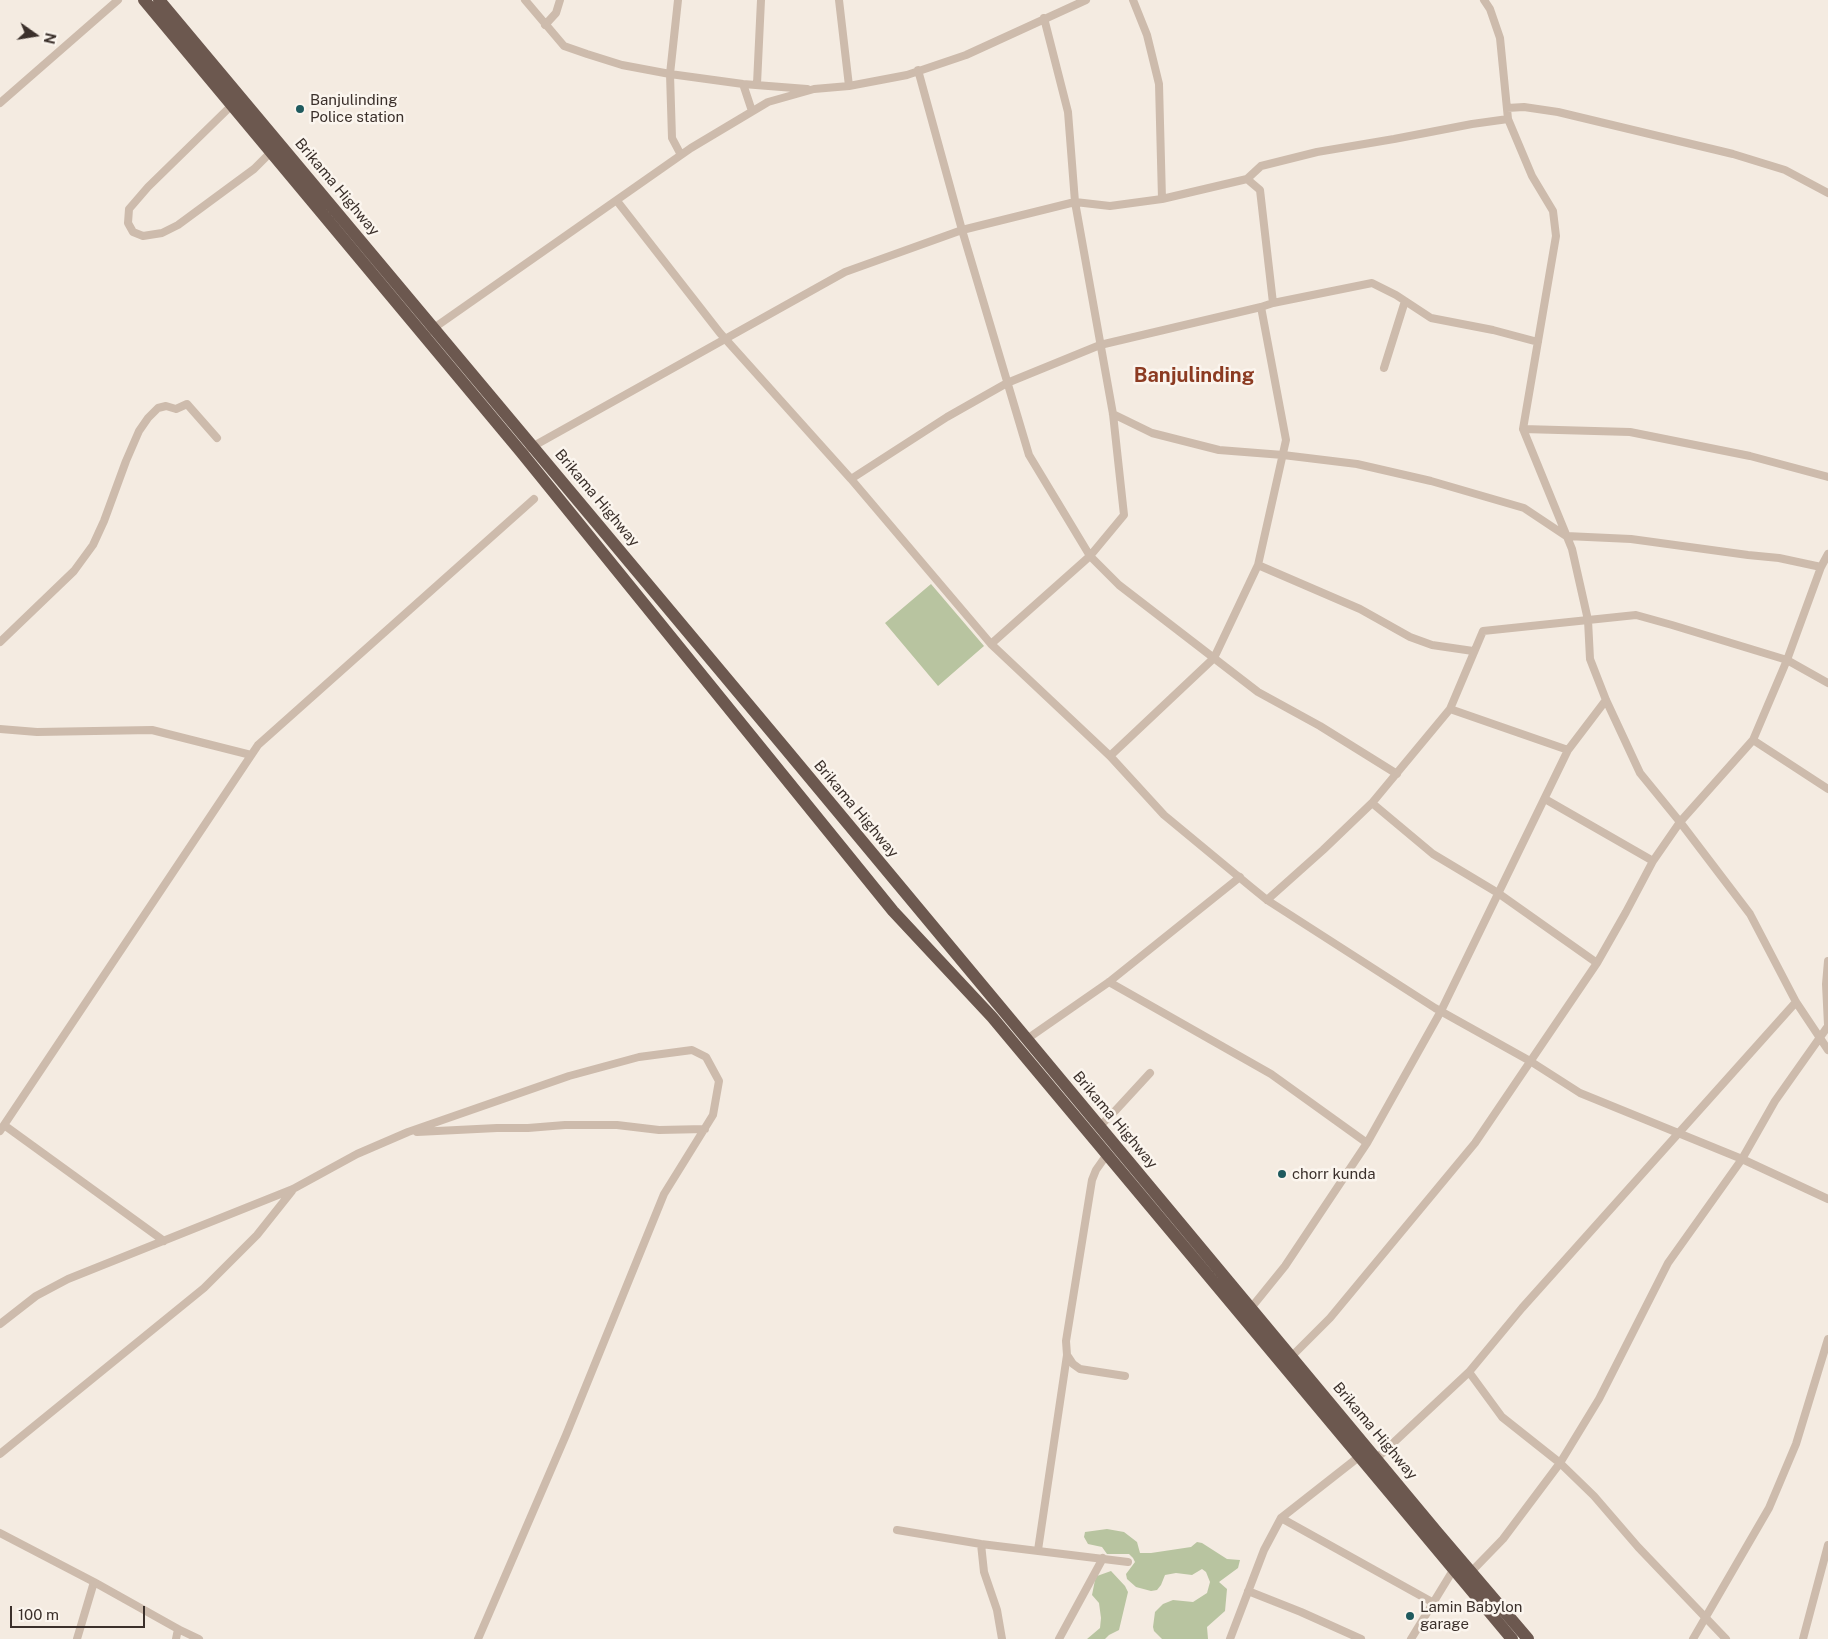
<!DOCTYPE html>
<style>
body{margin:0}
#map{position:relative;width:1828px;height:1639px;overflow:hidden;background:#f4ebe1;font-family:"Public Sans",sans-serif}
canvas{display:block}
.north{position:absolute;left:10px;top:10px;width:50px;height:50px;-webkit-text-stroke:4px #fbf5ee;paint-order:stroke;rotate:103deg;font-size:14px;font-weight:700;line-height:20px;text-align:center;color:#3b302b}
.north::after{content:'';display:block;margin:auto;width:18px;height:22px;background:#3b302b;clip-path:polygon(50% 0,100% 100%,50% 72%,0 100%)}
.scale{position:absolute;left:10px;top:1606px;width:135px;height:22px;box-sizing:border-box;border:2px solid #3b302b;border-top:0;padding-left:6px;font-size:15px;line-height:18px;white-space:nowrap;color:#3b302b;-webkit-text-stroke:4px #fbf5ee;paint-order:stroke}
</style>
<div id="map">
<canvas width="1828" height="1639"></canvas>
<div class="north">N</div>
<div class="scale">100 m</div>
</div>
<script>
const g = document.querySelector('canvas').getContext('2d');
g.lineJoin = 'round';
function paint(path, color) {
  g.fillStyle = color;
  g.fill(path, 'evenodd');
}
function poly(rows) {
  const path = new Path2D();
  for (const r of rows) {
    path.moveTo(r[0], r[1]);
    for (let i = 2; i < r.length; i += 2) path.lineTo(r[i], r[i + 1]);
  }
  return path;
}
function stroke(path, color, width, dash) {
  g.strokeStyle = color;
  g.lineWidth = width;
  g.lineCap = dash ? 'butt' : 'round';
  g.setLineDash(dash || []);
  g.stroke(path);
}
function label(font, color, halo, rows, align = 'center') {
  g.font = font + ' "Public Sans",sans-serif';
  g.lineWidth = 5;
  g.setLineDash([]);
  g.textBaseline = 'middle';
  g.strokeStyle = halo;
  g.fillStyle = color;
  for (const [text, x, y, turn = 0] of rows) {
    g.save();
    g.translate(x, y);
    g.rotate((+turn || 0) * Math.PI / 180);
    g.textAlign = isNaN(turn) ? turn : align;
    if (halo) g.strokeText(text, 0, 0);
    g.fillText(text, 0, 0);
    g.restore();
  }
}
const green = poly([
 [931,584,984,646,938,686,885,623],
 [1107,1529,1124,1532,1137,1542,1140,1553,1151,1553,1191,1547,1197,1542,1202,1543,1227,1559,1240,1560,1238,1568,1219,1582,1227,1589,1225,1611,1207,1627,1208,1639,1162,1639,1154,1631,1153,1627,1155,1612,1163,1604,1173,1600,1193,1602,1207,1593,1210,1582,1206,1572,1202,1569,1192,1575,1176,1573,1165,1575,1161,1585,1157,1590,1151,1591,1136,1587,1127,1579,1126,1574,1135,1562,1133,1558,1129,1554,1107,1554,1102,1547,1088,1544,1084,1537,1085,1532],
 [1111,1571,1125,1586,1128,1592,1119,1630,1109,1635,1105,1639,1087,1639,1100,1628,1101,1618,1099,1603,1092,1595,1095,1580,1097,1576]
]);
const minor = poly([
 [525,0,564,46,587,54,622,65,670,74,743,84,807,89],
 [678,0,670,74,672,138,681,155],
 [839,0,849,86],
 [1133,0,1147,35,1159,84,1162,199],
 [1484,0,1490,9,1500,38,1508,119,1532,176,1553,211,1556,236,1523,429,1572,549,1588,620,1590,659,1606,700,1640,773,1680,822,1750,914,1796,1002,1828,1050],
 [545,25,556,13,560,0],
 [918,70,962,230,1029,455,1090,556,1119,585,1258,692,1320,726,1397,774],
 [743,84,752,111],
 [757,84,761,0],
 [0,103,118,0],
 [232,105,148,187,129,209,128,223,133,232,143,236,162,233,178,225,254,169,271,152],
 [1507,108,1524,107,1558,112,1733,154,1785,170,1828,193],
 [1247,179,1260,190,1273,303],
 [617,201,720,333,851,479,991,644,1110,756,1164,815,1251,887,1267,900,1435,1008,1530,1061,1580,1093,1742,1159,1828,1199],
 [431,330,691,148,768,102,814,89,849,86,907,75,966,55,1086,0],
 [1384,368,1405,301],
 [1113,414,1152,433,1219,450,1283,455,1357,464,1431,481,1524,508,1566,536,1631,539,1748,555,1779,558,1821,567],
 [1523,429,1630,432,1750,456,1828,477],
 [530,448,845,272,962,230,1075,202,1110,206,1162,199,1247,179,1261,166,1317,152,1394,139,1472,124,1508,119],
 [851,479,947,417,1007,383,1100,345,1261,307,1273,303,1372,283,1396,295,1431,318,1493,330,1538,342],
 [1258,565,1360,609,1410,637,1432,645,1473,651],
 [0,642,74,571,93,545,104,521,126,461,139,431,148,418,158,408,166,406,176,409,187,404,217,438],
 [991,644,1090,556,1124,515,1113,414,1075,202,1068,112,1044,18],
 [1450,709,1568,750],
 [0,729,37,732,152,730,251,755],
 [1753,740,1828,789],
 [1110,756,1214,658,1258,565,1286,440,1261,307],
 [1545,799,1653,861],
 [1372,803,1433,854,1498,893,1597,963],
 [1267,900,1323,850,1372,803,1450,709,1483,631,1636,615,1672,625,1787,660,1828,683],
 [1828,961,1826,984,1828,1025],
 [1109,982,1271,1074,1367,1143],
 [1027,1039,1109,982,1240,877],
 [4,1125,164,1241],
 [1099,1127,1115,1111,1150,1073],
 [0,1131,258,745,534,499],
 [417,1132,497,1128,528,1128,565,1125,617,1125,659,1130,705,1129],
 [1108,1153,1096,1170,1092,1180,1066,1341,1067,1355,1073,1364,1080,1369,1125,1376],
 [1251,1308,1285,1266,1367,1143,1441,1011,1568,750,1606,700],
 [0,1324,36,1296,68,1279,293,1189,357,1154,408,1132,569,1076,639,1057,692,1050,706,1057,719,1081,713,1115,664,1194,566,1435,478,1639],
 [1291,1357,1330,1318,1475,1143,1597,963,1626,912,1653,861,1680,822,1753,740,1787,660,1821,567,1828,554],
 [1469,1372,1502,1417,1560,1463,1594,1496,1638,1547,1726,1639],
 [0,1454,204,1288,257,1235,292,1191],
 [1376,1459,1469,1372,1522,1308,1796,1002],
 [1281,1518,1432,1602],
 [897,1530,981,1544,1128,1562],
 [0,1533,94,1582,178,1629,199,1639],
 [981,1544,984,1572,997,1610,1002,1639],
 [1038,1550,1067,1355],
 [1471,1572,1503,1539,1560,1463,1599,1399,1668,1263,1742,1159,1775,1101,1828,1026],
 [1248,1591,1301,1612,1361,1639],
 [77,1639,94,1582],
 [176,1639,178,1629],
 [1059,1639,1103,1558],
 [1230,1639,1264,1550,1281,1518,1360,1456],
 [1411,1639,1455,1567],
 [1693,1639,1769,1508,1796,1444,1828,1339],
 [1803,1639,1828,1545]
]);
const trunk = poly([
 [144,0,521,452,893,911,992,1017,1512,1639],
 [159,0,784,747,1437,1532,1528,1639]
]);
const markers = [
 [300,109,5,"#1f5a5e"],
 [1282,1174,5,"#1f5a5e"],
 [1410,1616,5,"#1f5a5e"]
];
const poiNames = [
 ["Banjulinding",310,100],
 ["Police station",310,117],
 ["chorr kunda",1292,1174],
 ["Lamin Babylon",1420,1607],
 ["garage",1420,1624]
];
const streetNames = [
 ["Brikama Highway",337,187,50],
 ["Brikama Highway",597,498,50],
 ["Brikama Highway",856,809,50],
 ["Brikama Highway",1115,1120,50],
 ["Brikama Highway",1375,1431,50]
];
const districtNames = [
 ["Banjulinding",1194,376]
];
paint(green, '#b8c4a0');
stroke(minor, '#cdbbac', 8);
stroke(trunk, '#6c584f', 12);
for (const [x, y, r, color] of markers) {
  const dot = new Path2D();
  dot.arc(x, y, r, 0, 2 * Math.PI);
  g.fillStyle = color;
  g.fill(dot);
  stroke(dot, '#fbf5ee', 2);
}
label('15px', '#3b302b', '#fbf5ee', poiNames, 'left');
label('15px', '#3b302b', '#fbf5ee', streetNames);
label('bold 20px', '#8c3b22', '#fbf5ee', districtNames);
</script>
